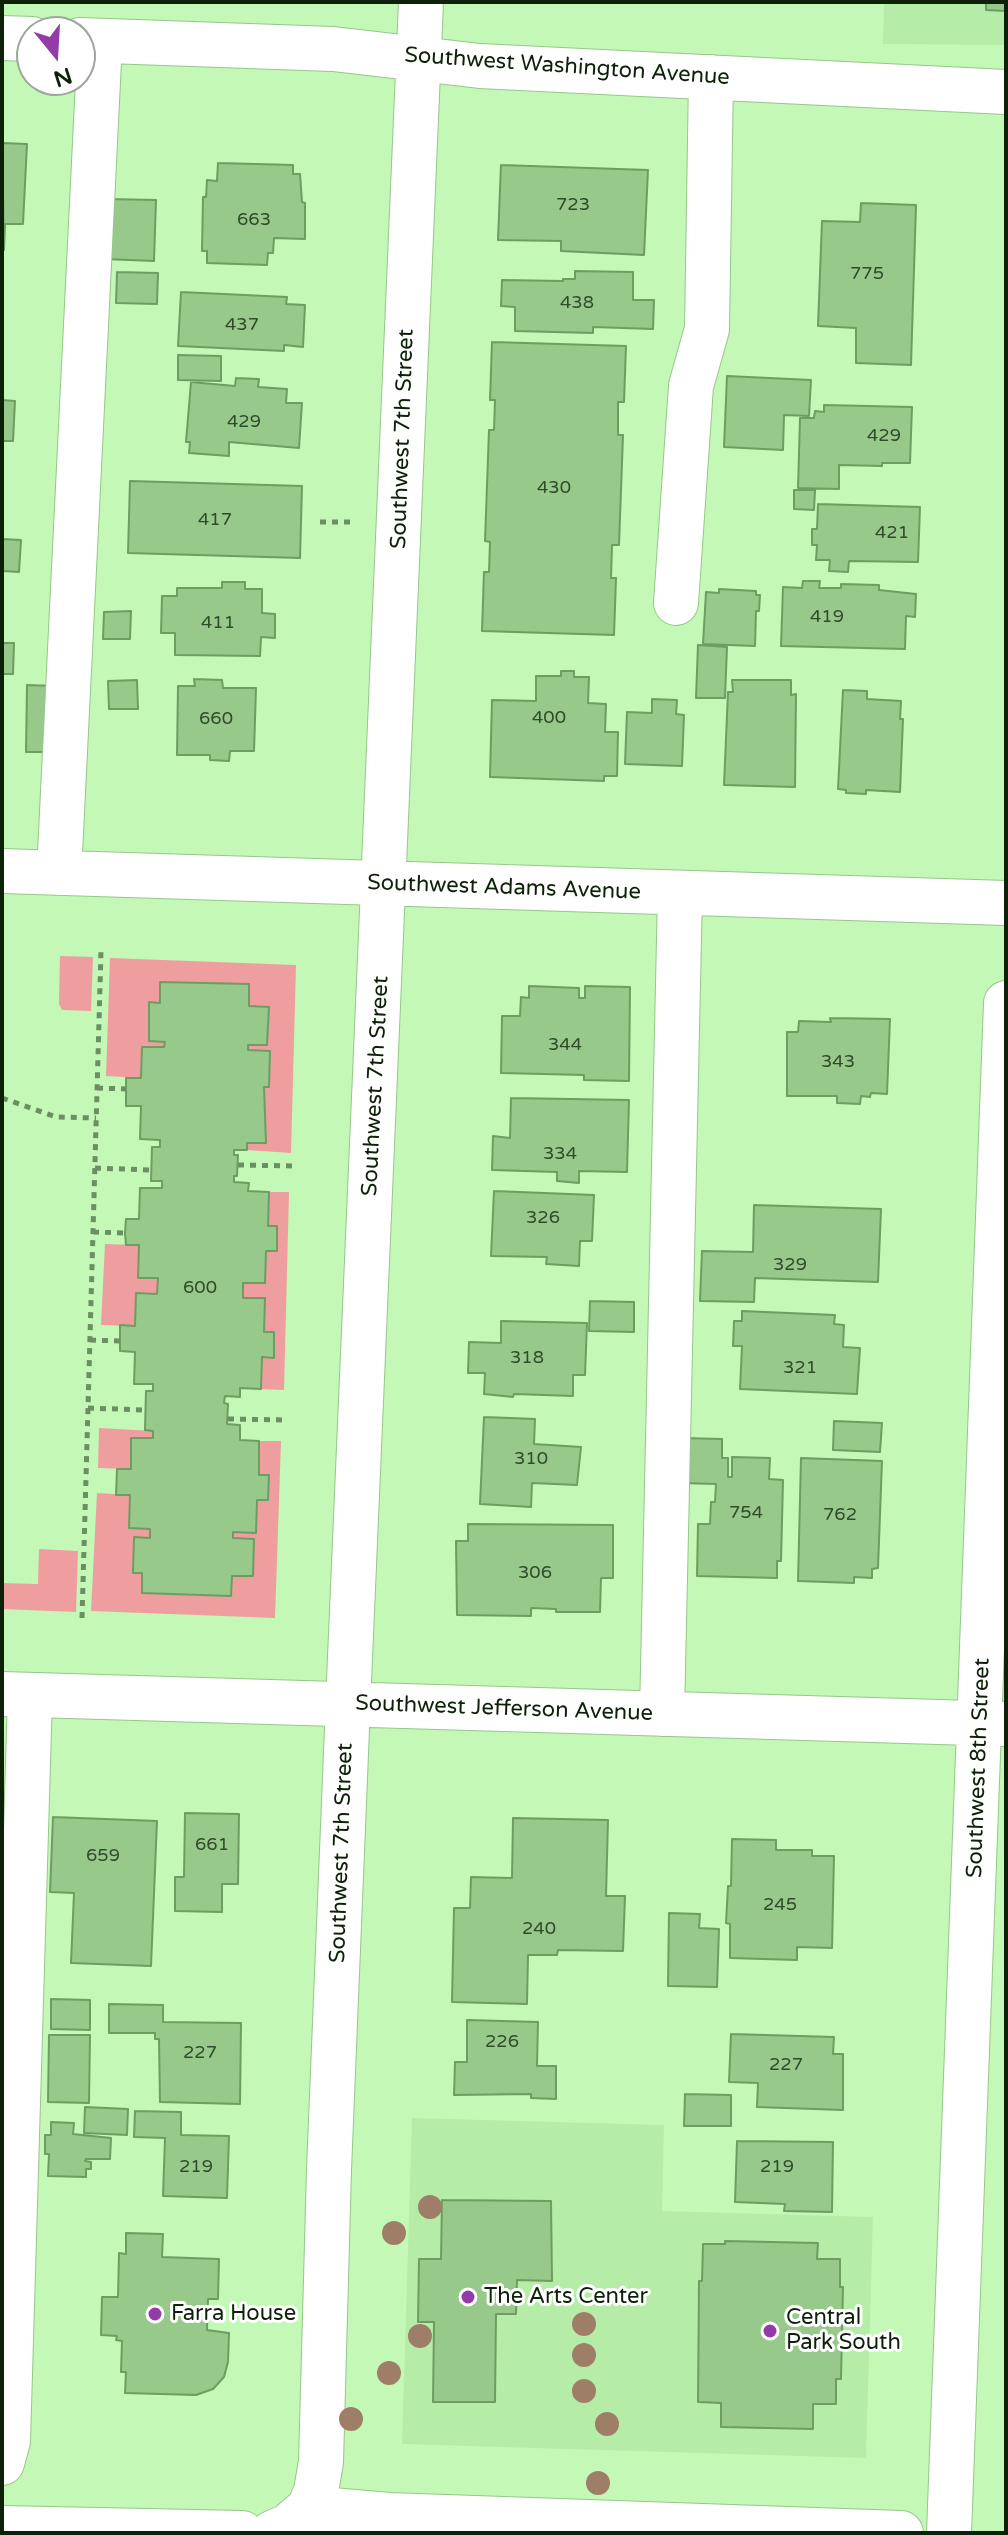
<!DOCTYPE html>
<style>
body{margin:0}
#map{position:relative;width:1008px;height:2535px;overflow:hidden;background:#c4f8b7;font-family:"Varela Round",sans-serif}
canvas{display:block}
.frame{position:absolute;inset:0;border:4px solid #0d2109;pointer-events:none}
.north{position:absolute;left:16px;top:16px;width:80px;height:80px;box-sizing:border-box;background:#fff;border:2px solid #9ea69d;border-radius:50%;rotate:162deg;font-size:22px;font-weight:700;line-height:32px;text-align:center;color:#0d2109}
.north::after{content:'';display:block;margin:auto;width:28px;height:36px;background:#933ba8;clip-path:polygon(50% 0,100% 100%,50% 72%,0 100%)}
</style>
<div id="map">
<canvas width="1008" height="2535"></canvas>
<div class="frame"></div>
<div class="north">N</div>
</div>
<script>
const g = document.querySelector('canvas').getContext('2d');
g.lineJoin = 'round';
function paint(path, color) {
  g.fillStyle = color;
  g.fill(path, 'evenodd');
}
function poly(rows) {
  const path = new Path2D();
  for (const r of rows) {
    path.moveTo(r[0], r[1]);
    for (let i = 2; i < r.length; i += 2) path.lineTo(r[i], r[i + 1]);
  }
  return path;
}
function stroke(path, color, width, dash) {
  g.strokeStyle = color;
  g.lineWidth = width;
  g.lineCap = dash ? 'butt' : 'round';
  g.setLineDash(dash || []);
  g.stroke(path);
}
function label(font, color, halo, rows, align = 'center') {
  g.font = font + ' "Varela Round",sans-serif';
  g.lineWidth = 6;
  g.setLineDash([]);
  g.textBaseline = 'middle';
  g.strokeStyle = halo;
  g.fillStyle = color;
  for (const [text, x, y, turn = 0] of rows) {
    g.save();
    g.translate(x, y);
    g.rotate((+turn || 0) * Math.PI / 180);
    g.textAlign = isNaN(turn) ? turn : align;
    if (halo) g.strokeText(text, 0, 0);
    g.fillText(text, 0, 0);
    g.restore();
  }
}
const built = poly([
 [884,2,1006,2,1006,45,883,44],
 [412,2118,664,2125,662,2211,873,2217,866,2458,402,2444]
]);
const green = poly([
 [60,956,93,957,91,1011,62,1010,59,1004],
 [110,958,296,965,291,1153,247,1150,247,1143,266,1143,264,1087,269,1087,270,1051,248,1050,248,1045,267,1044,269,1007,249,1006,249,984,160,982,160,1003,149,1003,149,1041,165,1042,164,1047,142,1047,141,1078,106,1076],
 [269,1192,289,1192,284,1390,261,1389,262,1357,274,1357,274,1332,264,1332,265,1298,243,1298,243,1283,265,1283,266,1251,277,1251,277,1227,268,1226],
 [105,1244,139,1245,138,1278,158,1278,157,1294,135,1326,101,1325],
 [99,1428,153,1431,153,1438,131,1438,131,1469,98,1468],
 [259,1441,281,1441,275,1618,91,1611,97,1493,130,1495,129,1528,150,1529,150,1538,134,1538,133,1573,142,1573,142,1593,231,1595,232,1576,253,1576,254,1539,233,1538,233,1532,256,1533,257,1500,268,1500,269,1475,259,1475],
 [39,1549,78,1551,76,1612,2,1609,2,1583,38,1584]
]);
const building = poly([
 [986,2,1006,2,1006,11,986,10,986,2],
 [2,143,27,144,23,224,5,224,4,250,2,143],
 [218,163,293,165,293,174,300,174,302,202,305,203,305,239,274,238,273,253,268,253,267,265,207,263,207,251,202,251,203,197,206,197,207,180,217,181,218,163],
 [501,165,648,170,644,255,561,251,561,241,498,240,501,165],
 [106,199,156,200,154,261,104,259,106,199],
 [861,203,916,205,911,365,856,363,856,328,818,326,822,221,860,222,861,203],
 [575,271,633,272,633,300,654,300,653,329,593,327,593,333,515,331,515,307,501,306,502,280,563,281,563,279,575,279,575,271],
 [117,272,158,273,157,304,116,303,117,272],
 [181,292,287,297,286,304,305,305,303,347,284,345,284,351,178,346,181,292],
 [492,342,626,346,624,402,618,402,618,435,623,435,619,545,612,545,611,578,616,578,614,635,482,631,484,572,489,572,490,542,485,541,489,430,494,430,495,400,490,400,492,342],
 [178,355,221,356,221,381,178,380,178,355],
 [727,376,811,380,809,416,784,415,783,450,724,447,727,376],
 [236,378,259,379,258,387,287,389,286,403,302,403,299,448,229,442,229,456,189,453,190,442,186,442,191,382,235,386,236,378],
 [2,400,15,401,13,441,2,441,2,400],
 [824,405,912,407,910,463,882,463,882,466,839,465,839,489,798,488,800,418,814,418,815,411,824,412,824,405],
 [130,481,302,486,300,558,128,553,130,481],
 [794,490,815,490,814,510,794,509,794,490],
 [818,504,920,507,918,562,849,561,848,572,829,571,830,560,816,560,817,545,812,545,812,529,817,529,818,504],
 [2,539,21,540,19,572,2,571,2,539],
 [803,581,820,581,819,588,841,588,841,584,879,585,879,590,916,594,915,617,906,616,905,649,781,646,783,587,802,588,803,581],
 [222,582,245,582,245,589,262,589,262,613,275,614,275,638,261,637,260,656,175,655,175,633,161,633,162,596,177,596,177,588,222,588,222,582],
 [719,589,756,591,756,595,760,595,759,611,756,611,755,646,703,644,706,592,719,593,719,589],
 [131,611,130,639,103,639,104,612,131,611],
 [2,643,14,643,13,674,2,674,2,643],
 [698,645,727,647,725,698,696,698,698,645],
 [561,671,574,671,574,677,589,677,588,703,606,704,605,732,618,732,617,776,604,776,604,781,490,777,492,700,536,701,536,676,561,676,561,671],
 [194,679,222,680,223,688,256,688,254,751,230,751,229,761,210,760,210,755,177,755,178,686,195,686,194,679],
 [137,680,138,709,109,709,108,681,137,680],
 [732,680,791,680,791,695,796,694,795,787,724,785,728,692,733,692,732,680],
 [27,685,56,686,55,752,26,752,27,685],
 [843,690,867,691,867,699,901,701,900,719,903,719,900,792,866,790,866,794,846,793,846,790,838,789,843,690],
 [652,699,677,700,676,714,684,715,682,766,625,764,627,712,652,713,652,699],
 [160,982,249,984,249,1006,269,1007,267,1045,248,1045,248,1050,270,1051,269,1087,264,1087,266,1143,247,1143,247,1150,234,1150,234,1155,238,1155,237,1176,234,1176,234,1182,249,1183,248,1191,269,1192,268,1226,277,1226,277,1251,266,1251,265,1283,243,1283,243,1298,265,1298,264,1332,274,1332,274,1358,262,1357,261,1389,240,1388,240,1397,225,1396,224,1403,228,1404,227,1424,240,1425,240,1440,259,1441,259,1475,269,1475,268,1500,257,1500,256,1533,233,1532,233,1538,254,1539,253,1576,232,1576,231,1596,142,1593,142,1573,133,1573,134,1537,150,1538,150,1529,129,1528,130,1495,116,1495,117,1469,131,1469,131,1438,153,1438,153,1431,145,1430,146,1391,153,1391,153,1384,134,1384,135,1352,120,1351,120,1325,135,1326,136,1293,157,1294,158,1278,138,1278,139,1245,126,1245,125,1233,126,1219,139,1219,140,1188,162,1188,162,1181,151,1181,152,1147,160,1147,160,1140,140,1139,141,1106,126,1106,126,1078,141,1078,142,1047,164,1047,165,1042,149,1041,149,1002,160,1003,160,982],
 [529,986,579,988,579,998,585,998,585,986,630,987,629,1081,584,1080,584,1075,501,1073,502,1016,520,1016,521,997,529,998,529,986],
 [830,1018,890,1019,887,1094,871,1093,870,1097,861,1096,860,1104,837,1103,837,1096,787,1096,787,1032,798,1032,799,1021,831,1022,830,1018],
 [511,1098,629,1100,627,1172,579,1171,579,1183,557,1181,557,1172,492,1170,493,1136,510,1138,511,1098],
 [494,1191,594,1195,592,1241,580,1241,579,1266,546,1264,547,1257,491,1256,494,1191],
 [754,1205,881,1209,878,1282,755,1278,754,1302,700,1301,702,1251,753,1252,754,1205],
 [590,1301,634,1302,634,1332,589,1331,590,1301],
 [742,1311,835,1315,834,1324,844,1325,843,1347,860,1348,857,1394,740,1389,742,1346,733,1346,734,1321,742,1321,742,1311],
 [501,1321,587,1323,585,1375,573,1375,573,1396,514,1394,513,1397,484,1394,485,1373,468,1373,469,1342,501,1343,501,1321],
 [484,1417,535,1419,534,1444,581,1447,577,1485,532,1483,531,1507,480,1504,484,1417],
 [834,1421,882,1423,880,1452,833,1450,834,1421],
 [681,1438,722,1439,722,1458,728,1458,728,1477,732,1477,732,1457,770,1458,769,1479,783,1480,781,1561,777,1561,777,1578,697,1576,698,1524,710,1524,711,1502,715,1502,716,1484,680,1483,681,1438],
 [801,1458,882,1461,878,1568,872,1569,872,1578,854,1577,854,1583,798,1581,801,1458],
 [468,1524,613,1525,613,1578,601,1578,600,1612,556,1612,556,1609,531,1608,531,1616,457,1615,456,1541,468,1541,468,1524],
 [185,1813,239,1814,238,1884,222,1884,222,1912,175,1911,175,1877,184,1877,185,1813],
 [53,1817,157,1821,151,1966,71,1963,74,1893,50,1892,53,1817],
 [513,1818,608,1820,606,1896,625,1896,623,1951,558,1950,557,1955,528,1955,527,2004,452,2002,454,1908,470,1908,471,1877,512,1878,513,1818],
 [732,1839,776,1840,776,1850,812,1850,812,1856,834,1856,832,1948,797,1947,797,1960,730,1958,730,1924,726,1923,728,1886,731,1886,732,1839],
 [669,1913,700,1914,699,1928,719,1929,717,1987,668,1986,669,1913],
 [51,1999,90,2000,90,2030,51,2029,51,1999],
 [109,2004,163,2005,163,2022,241,2023,240,2104,160,2102,159,2039,155,2039,155,2033,109,2033,109,2004],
 [467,2020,538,2022,537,2066,556,2066,556,2099,531,2098,531,2094,454,2095,455,2062,467,2062,467,2020],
 [731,2034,834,2037,833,2054,843,2054,843,2110,757,2107,758,2083,729,2082,731,2034],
 [49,2035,90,2035,89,2103,48,2102,49,2035],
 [685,2094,731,2095,731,2126,684,2126,685,2094],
 [85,2107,128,2109,127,2135,84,2133,85,2107],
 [135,2111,181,2112,181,2135,229,2136,227,2198,163,2196,165,2138,134,2137,135,2111],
 [51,2122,74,2123,73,2134,111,2138,110,2159,86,2159,85,2161,91,2162,91,2169,86,2169,86,2177,48,2176,49,2154,45,2154,45,2135,51,2135,51,2122],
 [737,2141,833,2142,832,2212,784,2211,785,2204,735,2202,737,2141],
 [442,2200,551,2201,552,2281,517,2280,516,2314,496,2314,495,2402,433,2402,434,2322,418,2322,419,2259,441,2259,442,2200],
 [126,2233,163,2234,162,2257,219,2259,218,2299,208,2299,207,2330,229,2333,228,2362,224,2377,213,2389,196,2395,125,2393,126,2372,121,2372,122,2341,116,2340,117,2336,101,2335,102,2297,118,2297,119,2253,126,2254,126,2233],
 [725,2241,818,2243,817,2259,840,2259,840,2287,843,2287,841,2379,836,2379,836,2404,813,2404,813,2429,721,2427,721,2403,698,2402,699,2281,702,2281,703,2244,725,2244,725,2241]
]);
const path = poly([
 [320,522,354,522],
 [97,1088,126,1089],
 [2,1098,56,1117,96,1118],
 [238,1165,297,1166],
 [95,1168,151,1170],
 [93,1232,125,1233],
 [90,1340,120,1341],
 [88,1408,145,1410],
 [228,1419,286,1420],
 [82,1618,101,951]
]);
const minor = poly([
 [2,38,32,39],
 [80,40,333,49,480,66,1006,92],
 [676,603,691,386,707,329,711,77],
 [2,871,1006,903],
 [59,873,100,41],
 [2,1694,1006,1724],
 [662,1714,680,893],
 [2,2463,8,2441,30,1695],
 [309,2508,389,2515,901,2533],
 [2,2528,242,2533],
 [272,2533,288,2526,309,2508,316,2491,321,2462,329,2170,348,1704,421,2],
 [949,2533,1006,1003]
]);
const trees = [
 [430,2207],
 [394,2233],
 [584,2324],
 [420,2336],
 [584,2355],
 [389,2373],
 [584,2391],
 [351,2419],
 [607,2424],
 [598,2483]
];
const markers = [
 [468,2297,8,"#933ba8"],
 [155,2314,8,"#933ba8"],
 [770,2331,8,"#933ba8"]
];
const numberNames = [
 ["723",573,205],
 ["663",254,220],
 ["775",867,274],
 ["438",577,303],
 ["437",242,325],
 ["429",244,422],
 ["429",884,436],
 ["430",554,488],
 ["417",215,520],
 ["421",892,533],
 ["419",827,617],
 ["411",218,623],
 ["400",549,718],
 ["660",216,719],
 ["344",565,1045],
 ["343",838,1062],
 ["334",560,1154],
 ["326",543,1218],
 ["329",790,1265],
 ["600",200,1288],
 ["318",527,1358],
 ["321",800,1368],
 ["310",531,1459],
 ["754",746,1513],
 ["762",840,1515],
 ["306",535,1573],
 ["661",212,1845],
 ["659",103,1856],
 ["245",780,1905],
 ["240",539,1929],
 ["226",502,2042],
 ["227",200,2053],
 ["227",786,2065],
 ["219",196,2167],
 ["219",777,2167]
];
const streetNames = [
 ["Southwest Washington Avenue",567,67,4],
 ["Southwest 7th Street",403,439,-88],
 ["Southwest Adams Avenue",504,888,2],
 ["Southwest 7th Street",376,1086,-87],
 ["Southwest Jefferson Avenue",504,1709,2],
 ["Southwest 8th Street",979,1768,-88],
 ["Southwest 7th Street",342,1853,-88]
];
const poiNames = [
 ["The Arts Center",484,2297],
 ["Farra House",171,2314],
 ["Central",786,2318],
 ["Park South",786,2343]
];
paint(built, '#b5eda8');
paint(green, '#ee9e9e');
paint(building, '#97c98b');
stroke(building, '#6d9d61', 2);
stroke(minor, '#96c78a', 46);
stroke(path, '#6b8f62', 5, [6, 6]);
stroke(minor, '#fff', 44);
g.fillStyle = '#9f7e68';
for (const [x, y] of trees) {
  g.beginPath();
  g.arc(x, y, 12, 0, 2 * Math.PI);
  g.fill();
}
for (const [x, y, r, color] of markers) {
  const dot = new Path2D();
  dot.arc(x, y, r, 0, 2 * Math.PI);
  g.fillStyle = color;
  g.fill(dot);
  stroke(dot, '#fff', 3);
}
label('18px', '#304b2a', null, numberNames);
label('22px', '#0d2109', '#fff', streetNames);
label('22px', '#0d2109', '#fff', poiNames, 'left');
</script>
